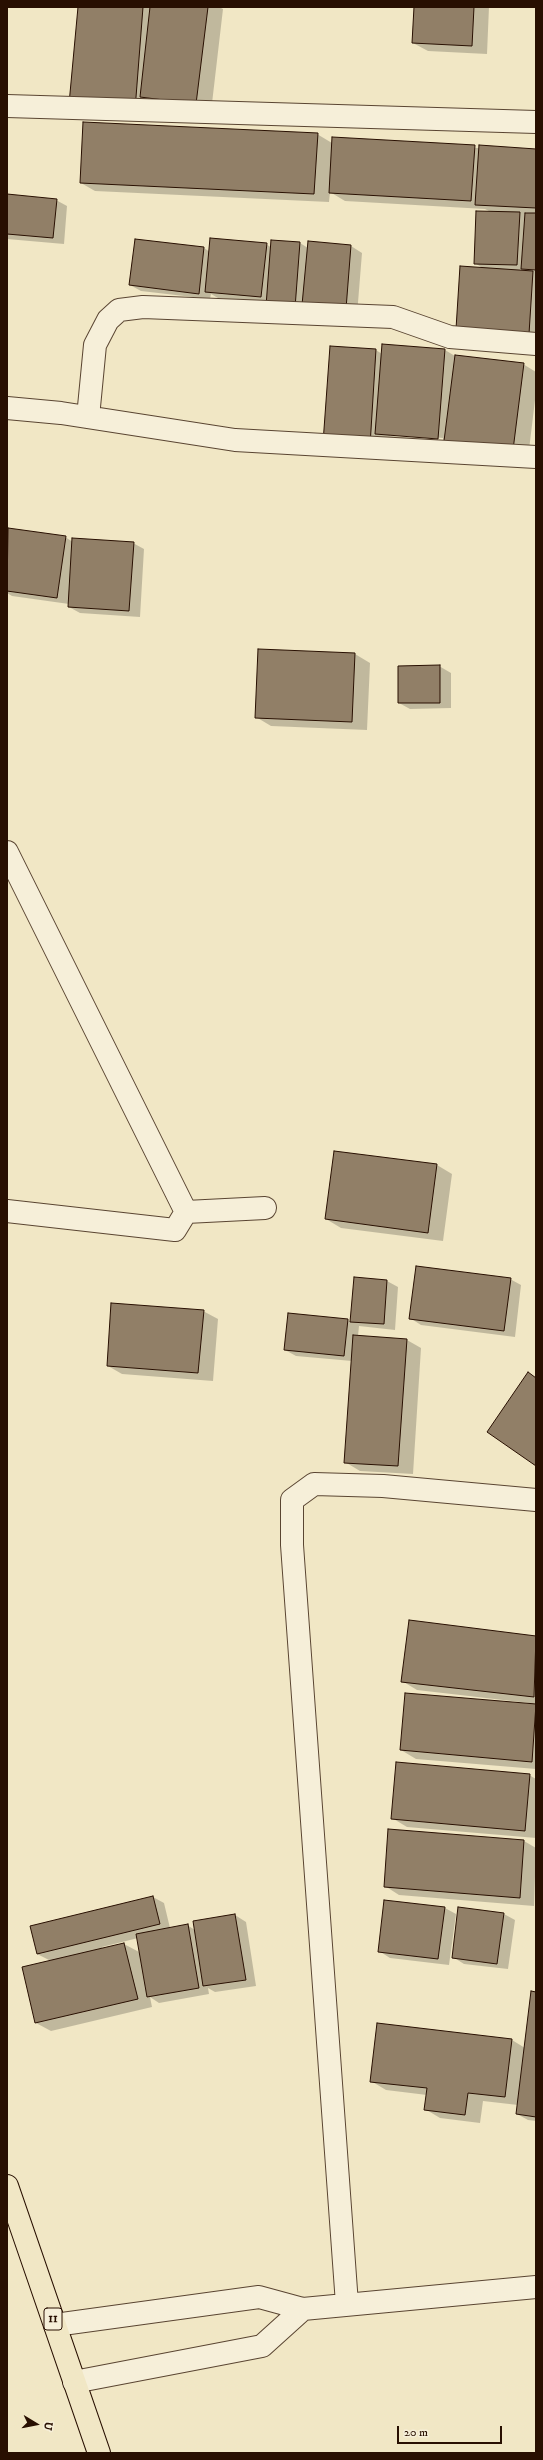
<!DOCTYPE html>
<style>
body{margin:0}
#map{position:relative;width:543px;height:2460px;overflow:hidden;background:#f1e7c5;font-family:"IM FELL DW Pica",serif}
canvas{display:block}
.frame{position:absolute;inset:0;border:8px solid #280f01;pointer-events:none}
.north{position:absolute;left:16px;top:2404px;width:40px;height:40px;-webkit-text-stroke:3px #f6efd9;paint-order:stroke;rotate:100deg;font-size:11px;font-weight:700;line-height:16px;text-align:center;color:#280f01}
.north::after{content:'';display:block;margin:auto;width:14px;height:18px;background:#280f01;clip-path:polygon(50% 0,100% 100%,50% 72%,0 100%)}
.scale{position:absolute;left:397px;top:2426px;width:105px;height:18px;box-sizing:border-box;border:2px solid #280f01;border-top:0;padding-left:5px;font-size:12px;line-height:14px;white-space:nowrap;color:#280f01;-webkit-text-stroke:3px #f6efd9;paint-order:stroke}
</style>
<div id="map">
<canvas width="543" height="2460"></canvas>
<div class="frame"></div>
<div class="north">U</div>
<div class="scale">20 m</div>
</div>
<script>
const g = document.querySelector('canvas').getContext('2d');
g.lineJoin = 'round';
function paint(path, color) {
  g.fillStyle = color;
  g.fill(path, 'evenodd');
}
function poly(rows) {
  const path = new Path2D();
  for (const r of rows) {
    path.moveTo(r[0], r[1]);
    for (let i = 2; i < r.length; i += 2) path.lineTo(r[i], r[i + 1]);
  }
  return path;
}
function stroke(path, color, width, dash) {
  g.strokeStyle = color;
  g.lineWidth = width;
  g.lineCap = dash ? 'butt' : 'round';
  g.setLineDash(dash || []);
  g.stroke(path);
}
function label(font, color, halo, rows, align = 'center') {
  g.font = font + ' "IM FELL DW Pica",serif';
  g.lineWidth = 4;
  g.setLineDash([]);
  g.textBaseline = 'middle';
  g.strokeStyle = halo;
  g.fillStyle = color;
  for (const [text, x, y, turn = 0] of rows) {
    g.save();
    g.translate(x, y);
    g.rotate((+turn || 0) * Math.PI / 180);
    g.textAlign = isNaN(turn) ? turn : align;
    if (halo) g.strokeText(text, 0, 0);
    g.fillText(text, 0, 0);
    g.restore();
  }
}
const shadow = poly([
 [79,7,219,7,223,9,211,112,85,112],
 [392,7,489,7,487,54,428,51,413,43,415,8],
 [317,134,332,143,536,150,536,269,533,268,536,271,536,340,468,335,484,269,475,263,491,212,485,209,345,201,330,192,329,202,95,191,81,183],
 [7,195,56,200,67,206,64,244,7,239],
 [136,240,204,248,210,252,266,244,272,248,300,243,308,248,351,246,362,253,357,315,218,298,211,294,210,299,141,291,130,285],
 [331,347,376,350,382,354,445,350,455,356,523,364,536,372,536,392,528,458,391,442,382,437,381,452,335,449],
 [390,434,443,438,443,440,390,436],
 [9,529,65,537,73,542,133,543,144,549,140,617,80,613,69,607,69,604,12,596,7,593],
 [259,650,355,654,370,663,367,730,271,726,256,717],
 [439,666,451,673,451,708,410,709,399,703],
 [437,1165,452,1174,443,1241,341,1228,326,1219],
 [355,1278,387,1281,398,1287,395,1330,359,1326,358,1336,407,1340,421,1348,413,1474,360,1471,345,1462,352,1361,296,1356,285,1350,348,1320,351,1322],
 [510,1279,521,1285,515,1337,421,1325,410,1318],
 [203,1311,218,1319,213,1381,122,1374,108,1366],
 [410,1621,536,1637,536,1704,533,1703,536,1705,536,1769,416,1759,401,1750,529,1703,417,1690,402,1681],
 [529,1775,536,1779,536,1838,407,1827,392,1818],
 [389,1830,524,1841,536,1848,534,1906,399,1895,385,1886],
 [153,1897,164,1903,170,1928,187,1925,195,1930,194,1922,235,1915,246,1922,256,1986,215,1992,208,1988,209,1994,159,2003,150,1997,152,2007,51,2031,36,2023,23,1968,51,1961,37,1954,31,1926],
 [138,1938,141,1953,124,1944,103,1949,102,1947],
 [445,1908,456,1914,449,1965,390,1958,379,1951],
 [504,1914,515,1920,508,1969,464,1964,453,1957],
 [536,1993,536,2121,528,2120,517,2114,518,2105,483,2101,480,2123,440,2118,425,2109,427,2095,386,2090,371,2081,512,2040,525,2048]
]);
const building = poly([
 [78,7,143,7,135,110,69,104,78,7],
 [150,7,208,7,196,104,140,97,150,7],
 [414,7,474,7,472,46,412,43,414,7],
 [83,122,318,133,314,194,80,183,83,122],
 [332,137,475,145,471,201,329,193,332,137],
 [479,145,536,149,536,208,475,205,479,145],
 [7,194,57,199,53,238,7,234,7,194],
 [476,211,520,212,517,265,474,264,476,211],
 [525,213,536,213,536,270,521,269,525,213],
 [210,238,267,243,261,297,205,292,210,238],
 [135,239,204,247,199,294,129,285,135,239],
 [271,240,300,242,295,308,266,306,271,240],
 [308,241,351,245,346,309,302,305,308,241],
 [460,266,533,271,529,334,456,329,460,266],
 [382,344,445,349,438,439,375,434,382,344],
 [330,346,376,349,370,446,323,443,330,346],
 [455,355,524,363,513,450,444,441,455,355],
 [8,528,66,536,57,598,7,591,8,528],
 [72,538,134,542,129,611,68,607,72,538],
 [258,649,355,653,352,722,255,718,258,649],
 [440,665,440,703,398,703,398,666,440,665],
 [334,1151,437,1164,428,1233,325,1219,334,1151],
 [416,1266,511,1278,504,1331,409,1319,416,1266],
 [354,1277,387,1280,384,1324,350,1322,354,1277],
 [111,1303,204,1310,198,1373,107,1366,111,1303],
 [288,1313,348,1319,344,1356,284,1350,288,1313],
 [353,1335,407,1339,398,1466,344,1463,353,1335],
 [528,1372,536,1378,536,1466,487,1432,528,1372],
 [409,1620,536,1636,534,1697,401,1682,409,1620],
 [405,1693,536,1704,532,1762,400,1750,405,1693],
 [396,1762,530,1774,525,1831,391,1819,396,1762],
 [388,1829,524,1840,520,1898,384,1887,388,1829],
 [153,1896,160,1924,37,1954,30,1926,153,1896],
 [384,1900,445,1907,438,1959,378,1952,384,1900],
 [458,1907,504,1913,497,1964,452,1958,458,1907],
 [235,1914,246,1980,203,1986,193,1921,235,1914],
 [188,1924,199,1988,147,1997,136,1934,188,1924],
 [124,1943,138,1999,35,2023,22,1967,124,1943],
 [531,1991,536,1992,536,2117,516,2114,531,1991],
 [377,2023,512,2039,505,2097,468,2093,465,2115,424,2110,427,2088,370,2082,377,2023]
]);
const minor = poly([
 [7,106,536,122],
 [7,408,61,413,235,440,536,457],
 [88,417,95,345,108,320,119,310,143,307,393,317,450,337,536,344],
 [7,852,186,1212,175,1230,7,1211],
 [186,1212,265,1208],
 [347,2304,292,1545,292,1500,314,1484,383,1486,536,1500],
 [55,2325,259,2297,303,2309,536,2287],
 [74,2382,262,2346,303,2309]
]);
const trunk = poly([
 [7,2186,99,2453]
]);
const shields = [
 [53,2319,18]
];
const shieldNames = [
 ["11",53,2319]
];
paint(shadow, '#0003');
paint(building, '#917f67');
stroke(building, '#280f01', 1);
stroke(minor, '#5a4532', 24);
stroke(trunk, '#280f01', 24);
stroke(minor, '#f6efd9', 22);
stroke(trunk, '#f1e7c5', 22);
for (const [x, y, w] of shields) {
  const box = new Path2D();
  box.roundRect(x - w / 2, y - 11, w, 22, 3);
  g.fillStyle = '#f6efd9';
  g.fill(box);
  stroke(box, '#280f01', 1);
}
label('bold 13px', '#280f01', null, shieldNames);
</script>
